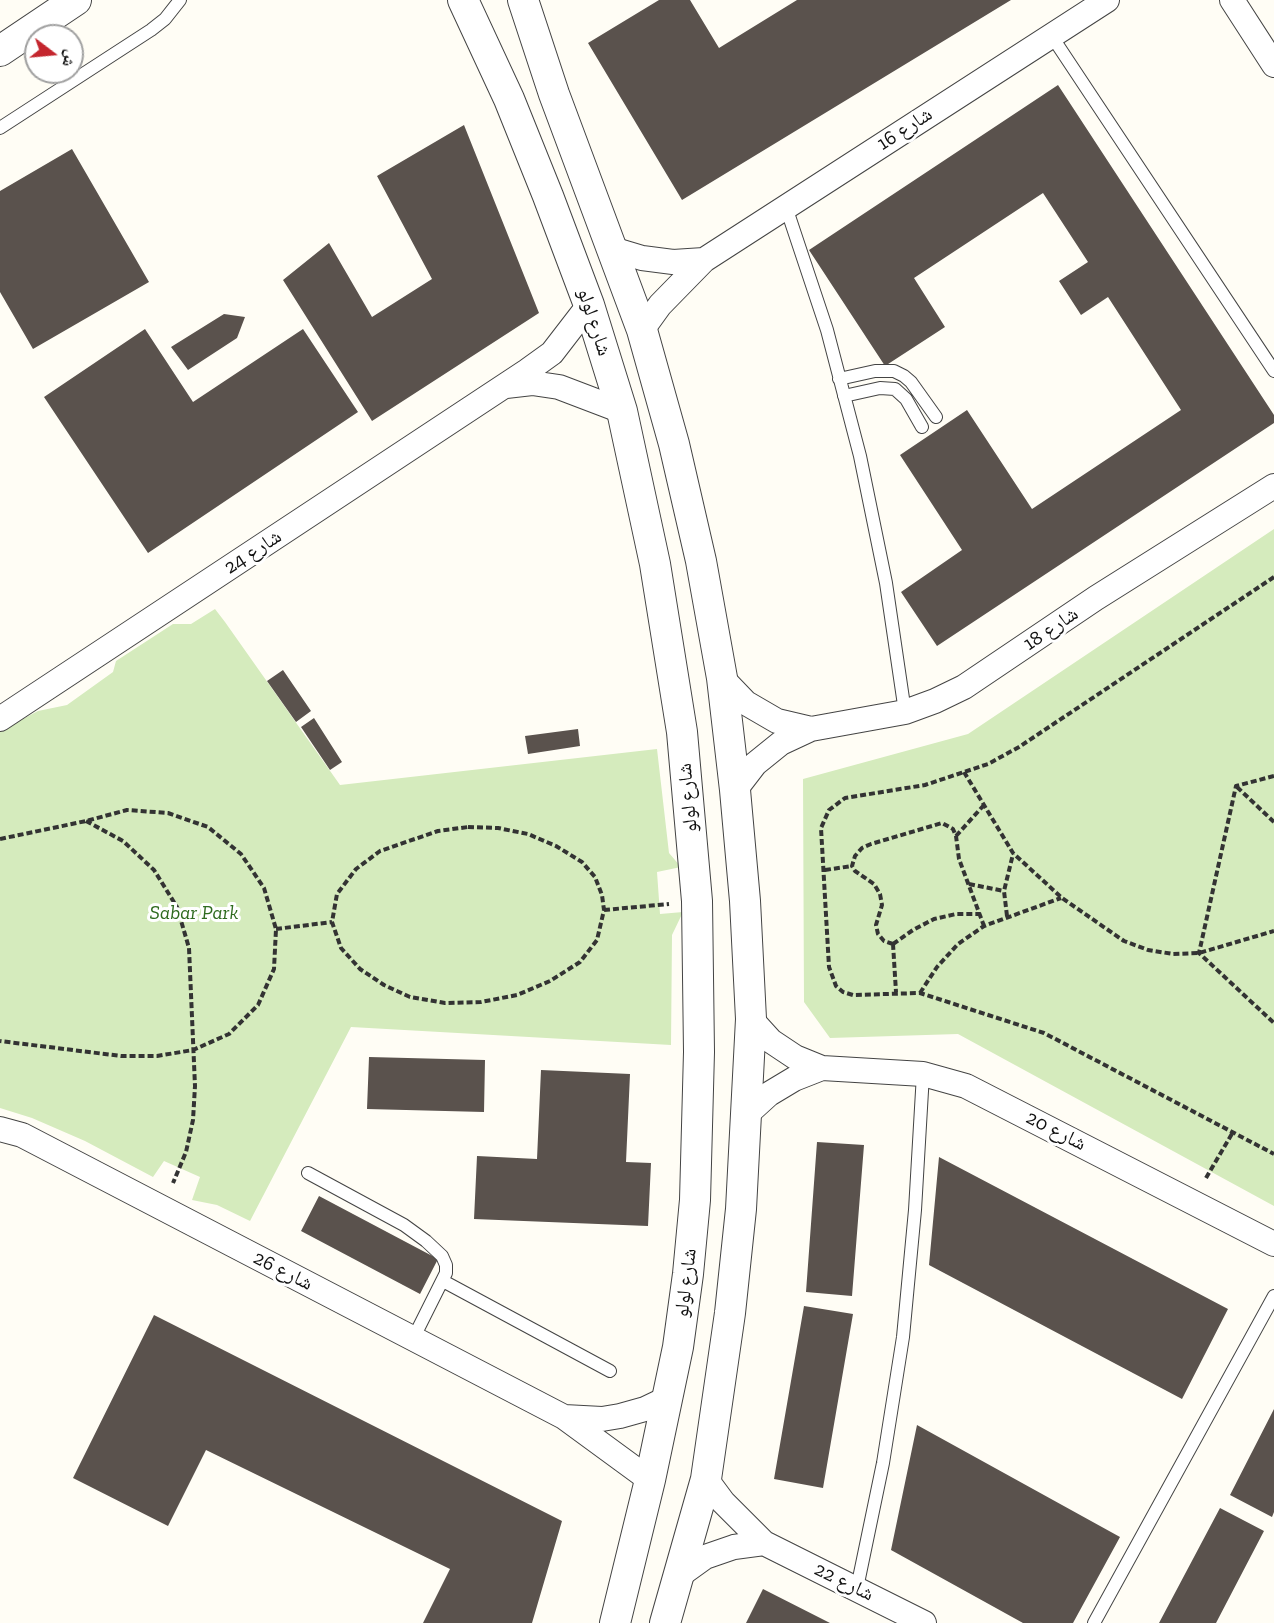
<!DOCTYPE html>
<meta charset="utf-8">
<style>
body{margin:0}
#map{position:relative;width:1274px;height:1623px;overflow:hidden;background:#fffdf5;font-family:"Zilla Slab","Noto Naskh Arabic",serif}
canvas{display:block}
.north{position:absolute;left:24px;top:24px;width:60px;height:60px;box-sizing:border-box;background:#fff;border:2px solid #a0a0a0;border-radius:50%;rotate:106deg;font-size:16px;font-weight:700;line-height:24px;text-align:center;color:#111}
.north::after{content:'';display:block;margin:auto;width:21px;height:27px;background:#c4262e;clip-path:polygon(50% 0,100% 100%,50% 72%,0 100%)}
</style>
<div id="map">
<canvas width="1274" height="1623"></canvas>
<div class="north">ش</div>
</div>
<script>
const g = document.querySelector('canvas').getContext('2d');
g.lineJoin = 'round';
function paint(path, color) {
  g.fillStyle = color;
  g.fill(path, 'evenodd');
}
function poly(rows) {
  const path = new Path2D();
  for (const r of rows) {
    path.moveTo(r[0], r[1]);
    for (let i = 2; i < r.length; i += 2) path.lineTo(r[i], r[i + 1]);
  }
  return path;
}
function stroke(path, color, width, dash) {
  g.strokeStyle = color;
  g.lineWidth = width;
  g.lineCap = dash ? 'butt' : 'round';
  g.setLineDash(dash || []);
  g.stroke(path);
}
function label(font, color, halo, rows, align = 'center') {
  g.font = font + ' "Zilla Slab","Noto Naskh Arabic",serif';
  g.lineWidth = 6;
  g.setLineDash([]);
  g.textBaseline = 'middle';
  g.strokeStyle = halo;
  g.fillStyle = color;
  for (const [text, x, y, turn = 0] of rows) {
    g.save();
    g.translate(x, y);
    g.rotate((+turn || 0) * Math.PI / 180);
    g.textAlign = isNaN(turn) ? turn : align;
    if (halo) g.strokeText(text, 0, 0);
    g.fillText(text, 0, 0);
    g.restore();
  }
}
const green = poly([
 [1274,529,1274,1206,958,1034,830,1038,804,1002,803,779,968,734],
 [215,609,225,622,340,785,657,749,669,853,681,867,657,872,660,914,683,912,672,935,671,1045,351,1027,250,1221,217,1205,192,1200,200,1177,164,1161,153,1177,85,1141,32,1118,0,1108,0,731,38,711,67,705,113,672,116,661,173,624,191,624]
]);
const building = poly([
 [659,0,690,0,719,48,797,0,1011,0,682,200,588,43],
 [1058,85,1274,415,1274,423,937,646,901,592,962,550,900,455,967,410,1032,509,1181,410,1108,297,1081,315,1059,281,1088,262,1043,193,914,278,945,327,885,366,809,250],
 [464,125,539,313,372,421,283,280,329,243,372,317,432,279,377,176],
 [72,149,149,282,33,349,0,292,0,191],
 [224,314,245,317,237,338,188,370,171,347],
 [145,329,193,402,303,329,358,412,148,553,44,397],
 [283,670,311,711,296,722,267,681],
 [314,718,342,762,330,770,301,727],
 [578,729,580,746,528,754,525,736],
 [369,1057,485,1060,484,1112,367,1109],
 [541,1070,630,1074,626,1162,651,1163,648,1226,474,1219,477,1156,537,1159],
 [817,1142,864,1145,852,1296,806,1292],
 [939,1157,1228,1309,1182,1399,929,1265],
 [319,1196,438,1259,420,1294,301,1231],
 [804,1306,853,1314,823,1488,774,1479],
 [154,1315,562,1521,532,1623,423,1623,450,1569,206,1450,168,1526,73,1478],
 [1274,1409,1274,1512,1272,1517,1230,1495],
 [917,1425,1120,1537,1073,1623,1023,1623,891,1550],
 [1220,1508,1264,1531,1216,1623,1159,1623],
 [763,1589,830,1623,746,1623]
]);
const path = poly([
 [1274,577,1019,747,988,764,925,785,845,798,829,810,821,828,829,967,836,986,843,992,853,995,920,993,1044,1033,1274,1154],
 [964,772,1013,853,1062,898,1124,941,1148,950,1173,954,1199,953,1274,931],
 [1274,776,1236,786,1199,953,1274,1023],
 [1237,787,1274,822],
 [86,821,123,841,154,870,177,907,189,948,195,1086,193,1120,186,1152,173,1183],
 [468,827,498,828,528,834,556,846,582,862,595,877,602,895,604,910,597,940,580,962,550,981,517,995,481,1002,445,1003,410,997,384,985,360,969,341,948,332,922,337,894,356,869,380,851,438,831,468,827],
 [956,836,984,805],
 [0,839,86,821,127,810,168,813,208,827,241,854,264,888,276,929,274,969,258,1005,229,1034,193,1050,157,1056,121,1056,0,1041],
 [825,870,852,866],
 [969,884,1004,891],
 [604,910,669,904],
 [1007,916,1004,891,1013,854],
 [276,929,332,922],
 [893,944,884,941,878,934,876,925,882,905,880,894,874,884,855,871,852,866,855,856,862,848,871,844,942,823,953,829,956,836,959,859,984,926],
 [893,944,913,930,934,919,956,914,980,914],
 [893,944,896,992],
 [920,993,937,967,958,944,984,926,1061,898],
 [1206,1178,1233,1132]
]);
const service = poly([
 [1051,35,1274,371],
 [0,128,151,30,165,19,180,0],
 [786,207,827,330,860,456,886,583,905,712],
 [839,379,875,371,894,371,904,376,911,382,936,417],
 [844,396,880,388,895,389,906,399,922,427],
 [308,1173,404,1225,426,1241,442,1256,446,1265,446,1273,413,1339],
 [443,1281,610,1371],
 [857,1588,883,1463,903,1337,915,1210,923,1074],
 [1094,1623,1274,1296]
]);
const minor = poly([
 [1232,0,1274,65],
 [612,249,642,258,673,262,704,260],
 [642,330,660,305,704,260,1107,0],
 [506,386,532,383,559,387,622,411],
 [722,678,746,703,777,721,811,729],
 [0,719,527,371,552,353,589,305],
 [735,790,755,764,781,743,811,729,905,712,935,701,964,687,1096,598,1274,486],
 [751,1019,771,1041,795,1057,822,1068,923,1074,966,1086,1274,1244],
 [747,1114,769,1094,794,1079,822,1068],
 [0,1129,22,1135,564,1417,650,1480],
 [564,1417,602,1419,620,1416,645,1409,668,1398],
 [706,1479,723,1502,764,1543,924,1623],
 [680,1575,705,1557,734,1547,764,1543]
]);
const tertiary = poly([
 [463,0,509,99,548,196,589,305,622,411,655,564,682,732,697,901,699,1052,695,1200,688,1274,678,1347,650,1480,615,1623],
 [523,0,554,94,642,330,674,444,701,561,722,678,735,790,745,901,751,1019,741,1209,730,1313,706,1479,665,1623],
 [0,51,76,0]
]);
const streetNames = [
 ["شارع 16",905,129,-33],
 ["شارع لولو",594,322,72],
 ["شارع 24",253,552,-33],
 ["شارع 18",1051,629,-34],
 ["شارع لولو",688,798,-95],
 ["شارع 20",1056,1131,27],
 ["شارع 26",283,1271,27],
 ["شارع لولو",686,1283,-83],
 ["شارع 22",844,1582,26]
];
const parkNames = [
 ["Sabar Park",194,913]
];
paint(green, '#d5ebbd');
paint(building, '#5a524d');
stroke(service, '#444', 14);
stroke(minor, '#444', 26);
stroke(tertiary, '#444', 32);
stroke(path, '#333', 4, [6, 3]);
stroke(service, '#fff', 12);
stroke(minor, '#fff', 24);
stroke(tertiary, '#fff', 30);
label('20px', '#111', '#fff', streetNames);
label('italic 20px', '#2f6b1f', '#fff', parkNames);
</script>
